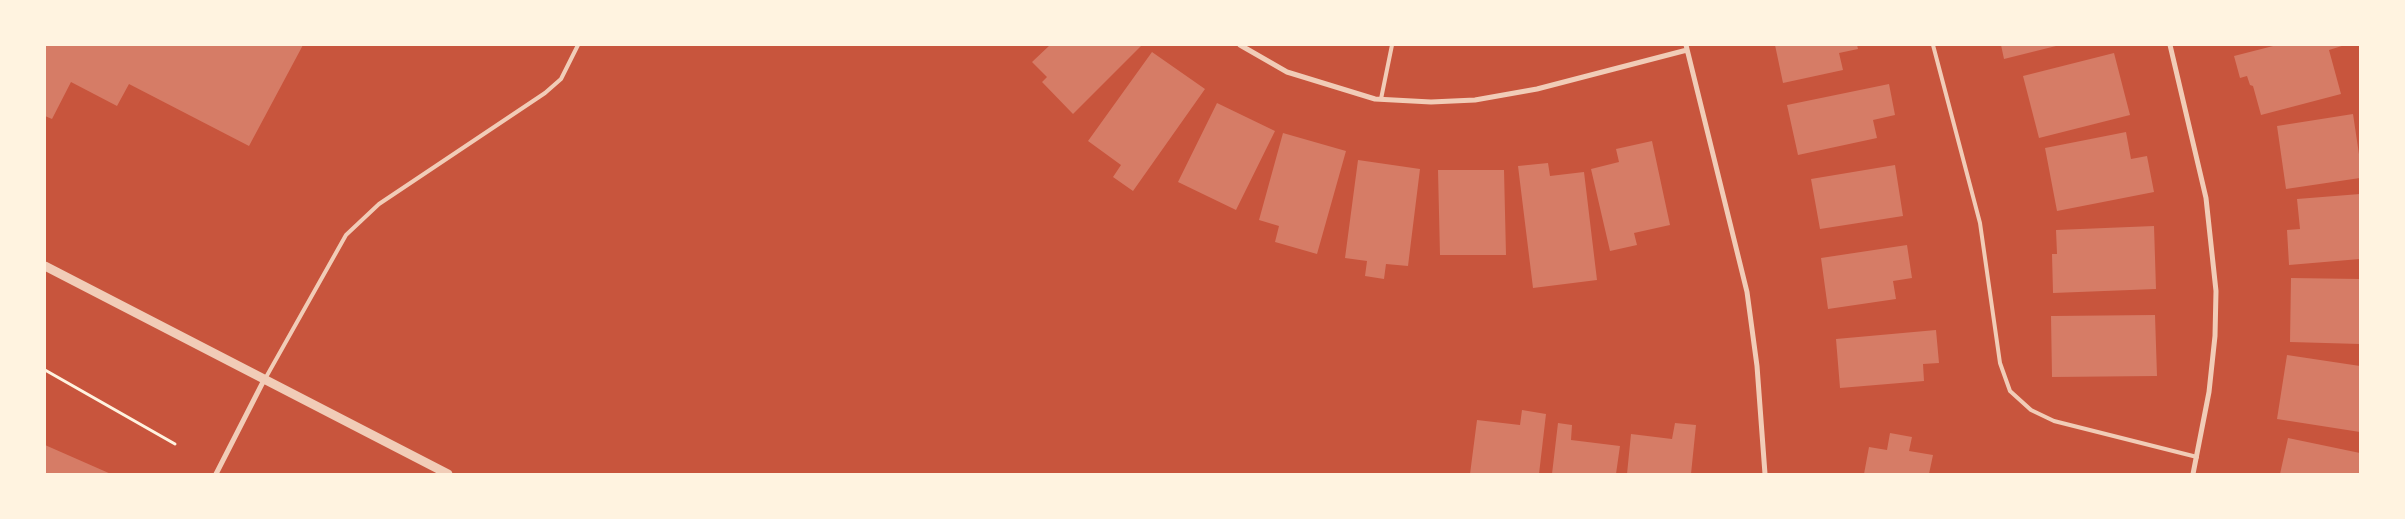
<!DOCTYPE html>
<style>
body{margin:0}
#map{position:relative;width:2405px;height:519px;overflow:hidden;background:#c8553d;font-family:Rubik,sans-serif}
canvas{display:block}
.frame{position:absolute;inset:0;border:46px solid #fff3e0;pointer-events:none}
</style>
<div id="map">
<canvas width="2405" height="519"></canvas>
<div class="frame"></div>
</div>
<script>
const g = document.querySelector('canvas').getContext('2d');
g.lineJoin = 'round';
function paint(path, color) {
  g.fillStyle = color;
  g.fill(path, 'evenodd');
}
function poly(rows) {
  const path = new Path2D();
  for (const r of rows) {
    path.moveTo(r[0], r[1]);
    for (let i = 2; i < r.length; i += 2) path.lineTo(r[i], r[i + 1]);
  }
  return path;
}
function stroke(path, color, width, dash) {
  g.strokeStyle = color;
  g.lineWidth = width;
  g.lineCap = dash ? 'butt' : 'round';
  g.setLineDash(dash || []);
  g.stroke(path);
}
const building = poly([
 [45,45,303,45,249,146,129,84,117,106,71,82,52,119,45,116],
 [1050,45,1142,45,1073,114,1042,82,1047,77,1032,62],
 [1775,45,1857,45,1858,49,1839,53,1843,70,1783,83],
 [2001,45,2056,45,2056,46,2004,59],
 [2277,45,2345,45,2329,50,2341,94,2261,115,2253,86,2250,85,2247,76,2240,78,2234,56],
 [1152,52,1205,89,1133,191,1113,177,1121,165,1088,141],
 [2114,53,2130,115,2039,138,2023,76],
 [1889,84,1895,115,1873,120,1877,138,1798,155,1787,105],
 [1217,103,1275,131,1236,210,1178,182],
 [2353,114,2360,161,2360,178,2286,189,2277,126],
 [2126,132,2131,159,2147,156,2154,192,2057,211,2045,148],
 [1283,133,1346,151,1317,254,1275,242,1279,226,1259,220],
 [1652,141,1670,225,1634,233,1637,245,1610,251,1591,169,1619,162,1616,149],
 [1358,160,1420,169,1408,266,1386,264,1384,279,1365,276,1367,261,1345,258],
 [1548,163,1550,176,1584,172,1597,280,1533,288,1518,166],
 [1895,165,1903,216,1820,229,1811,179],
 [1438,170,1504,170,1506,255,1440,255],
 [2360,194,2360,259,2289,265,2287,230,2300,229,2297,199],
 [2154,226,2156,289,2053,293,2052,254,2057,254,2056,230],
 [1907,245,1912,278,1893,281,1896,299,1828,309,1821,258],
 [2291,278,2360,279,2360,344,2290,342],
 [2155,315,2157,376,2052,377,2051,316],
 [1936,330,1939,363,1923,364,1924,381,1840,388,1836,339],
 [2287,355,2360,366,2360,432,2277,419],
 [1522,410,1546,414,1539,474,1470,474,1477,420,1520,425],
 [1558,423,1572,425,1571,440,1620,446,1616,474,1552,474],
 [1675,423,1696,425,1691,474,1627,474,1631,434,1672,439],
 [1890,433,1912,437,1909,451,1933,455,1929,474,1864,474,1869,447,1887,450],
 [2288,438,2360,453,2360,474,2280,474],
 [45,445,111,474,45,474]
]);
const path = poly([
 [45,370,175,444]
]);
const service = poly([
 [1933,45,1980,223,2000,363,2010,391,2031,410,2054,421,2197,457],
 [1381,99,1392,45],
 [265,379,346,235,379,204,545,93,561,79,578,45]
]);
const minor = poly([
 [1240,45,1287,72,1375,99,1431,102,1475,100,1537,89,1687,50],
 [1686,45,1747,292,1757,366,1765,474],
 [2170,45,2206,198,2216,291,2215,336,2209,392,2193,474],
 [216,474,264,380]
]);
const tertiary = poly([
 [45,266,448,474]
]);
paint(building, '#d67c66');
stroke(path, '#fff3e0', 3);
stroke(service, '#f1ccb7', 4);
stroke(minor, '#f1ccb7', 5);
stroke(tertiary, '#f1ccb7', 9);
</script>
